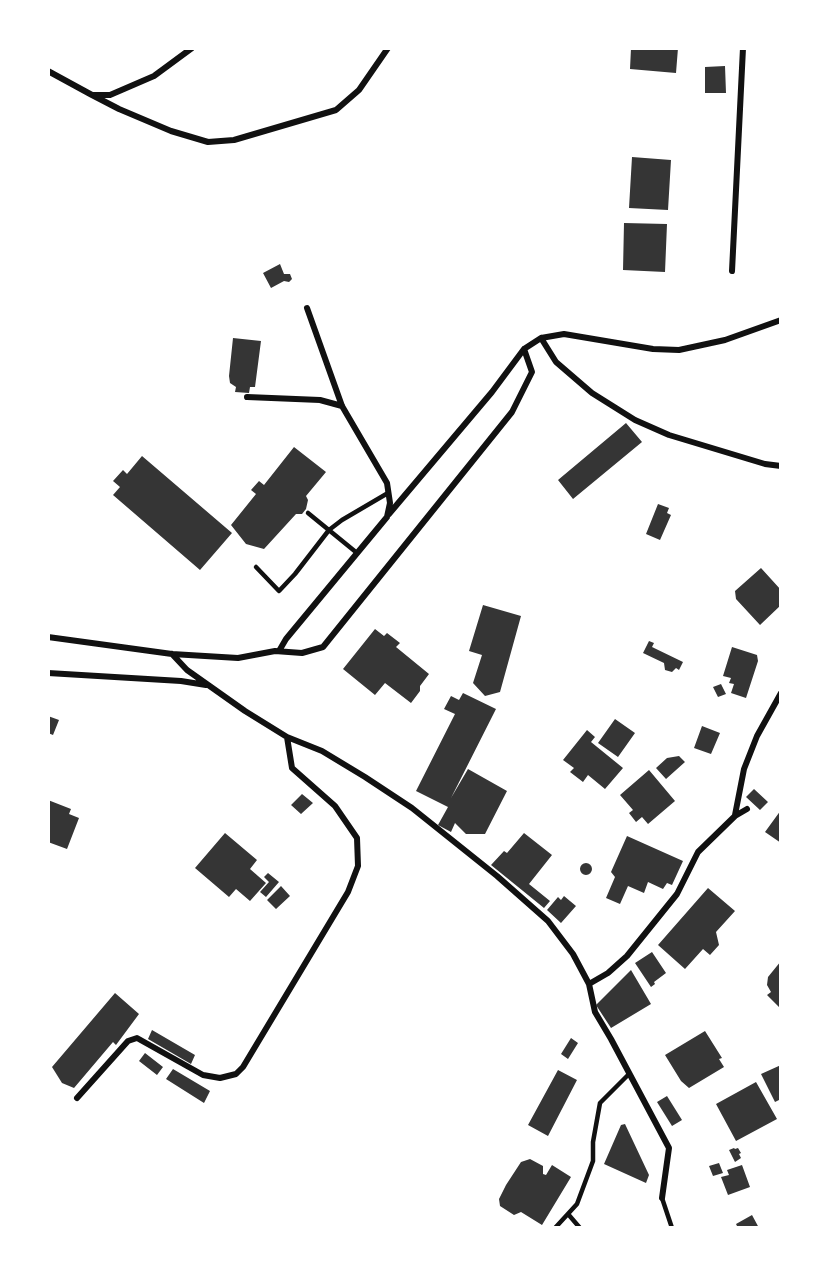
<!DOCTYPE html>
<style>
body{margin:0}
#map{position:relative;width:829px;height:1276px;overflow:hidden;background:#fff;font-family:Inter,sans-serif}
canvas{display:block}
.frame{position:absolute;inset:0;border:50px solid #fff;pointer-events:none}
</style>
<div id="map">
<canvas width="829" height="1276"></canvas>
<div class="frame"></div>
</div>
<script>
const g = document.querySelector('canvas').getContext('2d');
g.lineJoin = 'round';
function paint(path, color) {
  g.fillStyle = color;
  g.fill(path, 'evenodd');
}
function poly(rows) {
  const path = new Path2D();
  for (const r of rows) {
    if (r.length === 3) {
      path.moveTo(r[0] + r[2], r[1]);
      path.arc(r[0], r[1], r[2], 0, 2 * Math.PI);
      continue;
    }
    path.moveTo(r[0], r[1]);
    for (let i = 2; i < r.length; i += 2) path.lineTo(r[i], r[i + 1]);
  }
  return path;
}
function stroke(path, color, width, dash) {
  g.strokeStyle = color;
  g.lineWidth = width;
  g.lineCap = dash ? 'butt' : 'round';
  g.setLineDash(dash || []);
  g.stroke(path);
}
const building = poly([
 [631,48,678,48,676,73,630,69],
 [725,66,726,93,705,93,705,67],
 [632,157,671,160,668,210,629,208],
 [624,223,667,224,665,272,623,270],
 [280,264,284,274,290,274,292,279,289,282,284,281,271,288,263,273],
 [233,338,261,341,255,387,250,387,249,393,235,392,236,387,230,383,229,376],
 [626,423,642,442,573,499,558,480],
 [294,447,326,472,306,496,308,500,306,509,302,514,296,514,264,549,246,544,231,525,256,494,251,490,259,481,264,485],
 [142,456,232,533,200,570,113,495,120,487,113,481,123,470,127,474],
 [658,504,669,508,667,513,671,515,660,540,646,534],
 [761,568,781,590,781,605,760,625,736,599,735,591],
 [483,605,521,616,500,692,485,696,473,683,482,655,469,651],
 [375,629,384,636,387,633,400,643,396,647,429,674,420,686,420,691,411,703,385,683,375,695,343,669],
 [649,641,654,643,652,647,683,662,679,670,676,668,672,672,665,670,664,663,643,653],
 [732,647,757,655,758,661,746,698,731,693,734,684,729,683,731,678,723,676],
 [721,684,726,694,718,697,713,687],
 [463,693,496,709,451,798,468,769,507,791,485,834,466,834,455,823,451,832,438,825,448,807,416,791,455,714,444,709,451,696,459,700],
 [48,716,59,720,53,735,48,733],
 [615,719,635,733,618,757,598,743],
 [702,726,720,733,711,754,694,748],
 [587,730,595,737,591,742,623,768,605,789,588,775,583,782,570,772,574,768,563,760],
 [679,756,685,762,666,779,656,768,667,758],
 [649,770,675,801,648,824,642,817,636,822,629,813,633,810,620,795],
 [754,789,768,802,760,810,746,797],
 [302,794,313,803,301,814,291,805],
 [48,800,71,809,69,814,79,818,67,849,48,842],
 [781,810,781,843,765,832],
 [225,833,257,860,250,869,266,883,250,901,236,889,229,897,195,868],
 [524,833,552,855,529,884,550,901,544,908,491,865,504,851,507,853],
 [627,836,683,861,672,885,667,883,663,889,648,882,644,893,628,886,620,904,606,898,615,877,611,872],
 [586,869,6],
 [268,873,279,882,266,897,260,892,269,882,264,877],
 [281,886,290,896,276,909,267,900],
 [708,888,735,911,716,932,719,945,710,955,703,949,685,969,658,945],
 [564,896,576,906,561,923,547,910,558,897,561,900],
 [652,952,666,973,654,982,655,984,651,987,635,963],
 [781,961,781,1009,767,995,771,992,767,985,768,977],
 [631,970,651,1004,611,1028,596,1005],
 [115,993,139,1014,116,1045,113,1042,74,1088,62,1083,52,1067],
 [152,1030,195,1055,191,1064,148,1039],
 [705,1031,722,1058,719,1059,724,1067,689,1088,681,1081,665,1055],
 [571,1038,578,1043,568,1059,561,1054],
 [145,1053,163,1067,157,1075,139,1061],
 [781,1065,781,1099,775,1102,761,1074],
 [173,1069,210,1091,204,1103,166,1079],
 [558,1070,577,1080,548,1136,528,1125],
 [756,1082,777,1119,736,1141,716,1104],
 [667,1096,682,1120,672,1126,657,1102],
 [625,1124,649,1175,646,1183,604,1164,621,1125],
 [734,1148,735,1149,738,1148,741,1153,739,1154,741,1158,735,1162,729,1150],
 [530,1159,543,1166,543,1174,546,1175,552,1165,571,1177,542,1225,521,1212,514,1215,500,1206,499,1199,506,1185,521,1162],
 [719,1163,723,1173,713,1176,709,1166],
 [742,1165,750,1187,728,1195,721,1177,729,1175,727,1170],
 [752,1215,759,1228,738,1228,736,1224]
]);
const service = poly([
 [308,513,357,553],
 [256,567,279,591,295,574,329,530,342,520,388,493],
 [662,1198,672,1228],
 [568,1214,580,1228],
 [555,1228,577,1204,593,1161,593,1142,600,1103,629,1074]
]);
const minor = poly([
 [48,71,92,95,110,95,154,76,192,48],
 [92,95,119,109,171,131,208,142,234,140,336,110,359,90,388,48],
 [732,271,743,48],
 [541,338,556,362,592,393,635,420,669,435,765,464,781,466],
 [247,397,320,400,342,406],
 [389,514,492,392,524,349],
 [48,637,172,654,238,658,275,651,302,653,323,647,512,412,532,372,524,349,541,338,564,334,653,349,679,350,725,340,781,320],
 [279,651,286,639,387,517,390,503,387,483,342,406,307,308],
 [172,654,187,670,245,711,287,737,322,751,365,777,412,808,497,876,548,921,573,954,589,984,595,1012,611,1039,669,1148,662,1198],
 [48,673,181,681,206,685],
 [735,815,744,769,757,736,781,693],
 [589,984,608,973,627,956,677,894,698,852,735,816,747,809],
 [77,1098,128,1041,137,1038,203,1075,220,1078,236,1074,243,1067,348,892,358,866,357,838,335,806,292,768,287,737]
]);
paint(building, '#353535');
stroke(service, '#111', 4.5);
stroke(minor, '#111', 6);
</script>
